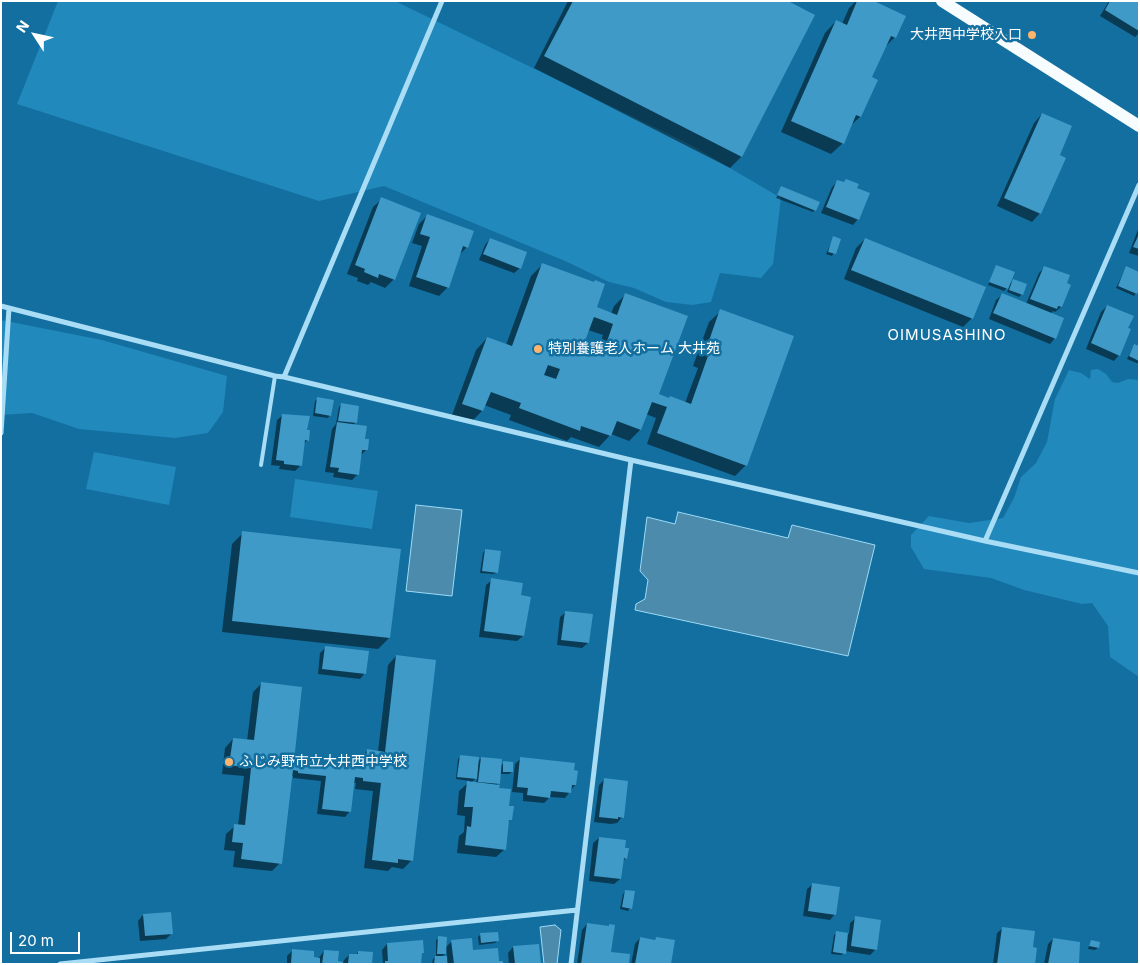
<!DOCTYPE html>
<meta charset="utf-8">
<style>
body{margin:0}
#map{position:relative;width:1140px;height:965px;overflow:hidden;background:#126f9f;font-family:Inter,sans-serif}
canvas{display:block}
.frame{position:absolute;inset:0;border:2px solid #fff;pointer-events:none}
.north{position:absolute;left:10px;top:10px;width:50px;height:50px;-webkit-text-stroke:4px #126f9f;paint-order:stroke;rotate:305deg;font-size:14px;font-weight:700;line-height:20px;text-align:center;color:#fff}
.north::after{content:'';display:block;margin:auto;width:18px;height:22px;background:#fff;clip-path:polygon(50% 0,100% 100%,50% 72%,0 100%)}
.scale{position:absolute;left:10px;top:932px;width:70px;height:22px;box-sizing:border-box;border:2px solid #fff;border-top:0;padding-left:6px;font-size:15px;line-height:18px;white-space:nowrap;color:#fff;-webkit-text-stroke:4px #126f9f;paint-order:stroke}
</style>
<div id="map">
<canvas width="1140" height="965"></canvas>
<div class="frame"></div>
<div class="north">N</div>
<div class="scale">20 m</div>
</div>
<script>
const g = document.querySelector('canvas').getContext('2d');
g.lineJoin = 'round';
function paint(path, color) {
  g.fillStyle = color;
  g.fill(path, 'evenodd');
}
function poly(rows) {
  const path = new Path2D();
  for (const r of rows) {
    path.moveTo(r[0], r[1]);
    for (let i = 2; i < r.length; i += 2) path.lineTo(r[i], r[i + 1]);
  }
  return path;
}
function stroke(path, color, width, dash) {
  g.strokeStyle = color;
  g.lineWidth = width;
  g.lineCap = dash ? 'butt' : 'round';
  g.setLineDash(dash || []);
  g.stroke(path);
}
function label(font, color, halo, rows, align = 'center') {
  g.font = font + ' Inter,"Noto Sans JP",sans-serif';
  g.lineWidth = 5;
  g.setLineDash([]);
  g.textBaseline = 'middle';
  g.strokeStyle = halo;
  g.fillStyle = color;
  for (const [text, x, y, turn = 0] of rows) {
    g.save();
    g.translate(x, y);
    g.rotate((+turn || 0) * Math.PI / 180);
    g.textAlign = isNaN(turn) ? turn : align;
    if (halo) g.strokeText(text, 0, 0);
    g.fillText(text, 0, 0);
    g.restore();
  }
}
const green = poly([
 [58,1,395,1,691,145,781,198,773,264,761,278,720,273,711,302,693,305,666,302,634,288,609,282,565,261,384,186,319,201,17,104],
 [1,320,102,340,227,376,223,412,208,433,175,438,79,429,32,413,1,415],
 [1098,369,1106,374,1112,382,1118,383,1128,379,1139,380,1139,677,1110,657,1108,626,1092,603,1082,604,1024,590,991,578,924,569,911,547,911,535,929,516,969,523,1003,518,1014,498,1021,477,1036,463,1047,442,1055,399,1069,370,1081,373,1090,379,1091,370],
 [94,452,176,467,169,505,86,489],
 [295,479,378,491,372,529,290,517]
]);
const water = poly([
 [416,505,462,510,452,596,406,591,416,505],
 [678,512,788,538,792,525,875,545,848,656,635,610,636,604,645,599,648,580,640,571,647,517,675,524,678,512],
 [555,925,561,930,557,964,544,964,540,927,555,925]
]);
const shadow = poly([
 [568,1,785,1,813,16,741,157,730,168,534,68],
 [856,1,871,1,895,37,883,49,871,78,860,117,849,127,843,143,831,154,781,132,825,33,836,21,842,24,849,8],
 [1109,1,1139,2,1139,33,1135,37,1100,16],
 [1042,114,1040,213,1032,222,997,206,1034,123],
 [838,181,855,189,858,219,853,225,821,213,832,187],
 [781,188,815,210,813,212,776,198],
 [382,199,394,279,385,288,371,282,368,285,357,281,358,278,347,274,373,207],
 [427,216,467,247,458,256,447,288,439,296,409,286,422,246,412,243,419,224],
 [1139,227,1139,256,1129,253],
 [834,237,840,239,832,256,826,254],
 [490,239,520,268,514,273,479,260,485,245],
 [865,239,972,318,963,327,844,279,856,248],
 [542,265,595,308,611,314,614,306,625,295,658,395,685,403,698,368,693,366,709,322,721,311,746,465,735,476,647,444,656,418,646,414,640,430,629,441,611,434,599,447,571,437,567,441,509,420,511,415,484,405,482,411,471,422,452,415,476,350,487,338,506,345,531,276],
 [588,330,603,335,597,352,582,346],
 [996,267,1008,286,1014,280,1022,294,1019,297,1007,292,1010,285,1004,291,988,285],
 [1045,267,1069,286,1061,307,1055,312,1053,311,1050,314,1055,338,1050,344,989,319,996,300,1002,295,1026,304,1039,273],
 [1126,268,1136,293,1134,296,1116,288],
 [1107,306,1127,329,1119,355,1114,361,1086,349,1101,312],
 [1134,345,1139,348,1139,364,1127,359],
 [318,399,330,415,328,418,313,416,315,401],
 [341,405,356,422,353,425,363,440,366,450,360,456,358,474,352,480,333,477,334,473,325,472,332,429,336,424,339,407],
 [283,415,306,431,308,440,303,444,301,465,295,471,279,469,280,466,271,465,277,420],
 [243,533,389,638,378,649,222,632,232,544],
 [485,550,497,572,494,574,480,573,483,553],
 [492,580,523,636,517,641,479,637,486,585],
 [566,612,588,643,582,648,557,645,560,617],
 [326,647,365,673,360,679,318,674,320,653],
 [396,656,412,860,403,869,392,867,388,871,364,868,373,791,355,789,356,783,353,783,350,811,345,817,317,814,321,781,293,778,293,776,290,776,280,863,272,871,233,867,235,851,224,850,226,834,235,826,238,826,244,776,222,774,225,748,233,739,247,741,253,692,261,684,292,765,358,770,359,759,367,751,378,752,388,665],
 [460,757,478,762,481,758,500,766,504,763,512,772,509,774,500,774,499,783,496,786,507,807,511,819,507,823,505,849,496,857,457,853,459,836,464,832,465,816,457,815,459,791,470,781,456,779,458,759],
 [477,777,476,784,471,783],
 [521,758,575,785,565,798,550,797,544,803,523,801,523,793,512,792,515,764],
 [605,779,622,817,617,823,611,824,594,822,599,785],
 [599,838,626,858,622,862,620,879,614,884,589,881,593,843],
 [813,884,835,914,830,920,803,916,807,889],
 [626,891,630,908,628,911,620,909,623,894],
 [143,915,171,934,166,939,140,941,138,921],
 [856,918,876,949,870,955,845,951,842,955,831,954,834,935,837,933,849,934,850,923],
 [587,924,610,953,628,964,577,964,582,930],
 [1003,928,1032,948,1034,964,993,964,997,933],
 [481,934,497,941,495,943,479,945,478,937],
 [439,938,445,954,441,957,445,964,432,964,433,959,436,957,436,940],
 [640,938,654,941,656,938,670,964,631,964,635,944],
 [1053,939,1077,964,1044,964,1048,944],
 [452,941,472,951,502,964,448,964,446,947],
 [1091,941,1098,942,1098,948,1095,950,1088,949],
 [387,944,420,954,419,964,383,964,382,950],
 [513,947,540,964,509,964,508,953],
 [293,950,313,958,318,959,324,951,337,962,343,963,344,960,349,955,356,955,358,952,371,964,287,964,287,956]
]);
const building = poly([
 [573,1,788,1,815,15,742,157,544,56],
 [857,1,874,1,906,16,896,38,891,36,872,77,878,80,861,117,856,115,844,144,791,121,836,20,847,25],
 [1110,1,1139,1,1139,31,1105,10],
 [1042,113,1072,126,1060,155,1066,158,1041,214,1004,198],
 [846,179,859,184,857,188,870,193,859,220,826,207,837,180,844,182],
 [781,186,820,202,816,211,777,195],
 [381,197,421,213,395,280,379,274,378,278,364,272,365,269,355,265],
 [427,214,474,231,468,248,463,246,449,288,416,277,430,237,420,234],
 [1139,234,1139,249,1133,247],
 [833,236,841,239,836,254,828,252],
 [490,238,527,252,521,269,483,254],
 [865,238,986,287,973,319,851,270],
 [542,263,594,282,595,280,605,284,597,307,617,315,625,293,688,316,659,394,669,398,670,396,691,404,708,356,704,355,720,309,794,336,747,466,657,433,667,407,652,402,641,430,617,421,611,436,581,426,580,431,519,408,521,403,491,392,483,411,462,404,487,337,512,346],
 [594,317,613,324,603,353,583,346],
 [548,365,560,369,556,379,544,375],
 [996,265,1015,272,1008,289,989,282],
 [1044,266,1070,275,1067,283,1071,285,1062,307,1058,306,1057,309,1030,299],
 [1126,266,1139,272,1139,290,1137,294,1118,286],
 [1013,279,1027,284,1023,295,1009,290],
 [1002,293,1064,318,1056,339,993,313],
 [1107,305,1134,316,1128,328,1131,329,1120,356,1091,343],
 [1134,344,1139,346,1139,361,1129,356],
 [317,397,334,400,331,416,315,413],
 [341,403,359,406,357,423,338,421],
 [282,414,310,416,307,430,310,430,309,441,305,440,302,466,284,464,284,461,276,460],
 [337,422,367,426,365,439,369,439,368,450,362,450,359,475,338,472,339,468,330,467],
 [242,531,401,549,390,638,232,621],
 [485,549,501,551,498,573,482,571],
 [491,578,523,583,521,595,531,597,524,636,484,631],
 [565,611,593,614,589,643,561,640],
 [325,646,369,651,366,674,322,669],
 [396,655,436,660,413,861,398,859,398,863,372,860,381,783,363,781,363,778,355,777,351,812,322,809,326,776,298,773,298,771,293,770,282,864,241,859,243,843,232,842,234,824,245,825,251,768,229,765,233,738,254,740,261,682,302,687,294,761,299,762,299,760,356,767,356,768,365,769,367,749,385,752],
 [460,755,479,757,477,779,457,777],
 [481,757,502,759,500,784,478,782],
 [520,757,575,763,574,770,578,771,576,785,572,785,571,793,551,791,550,798,527,795,528,788,517,787],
 [503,761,513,762,513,772,503,772],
 [604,778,628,781,624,818,618,817,618,819,599,817],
 [467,781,500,785,499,788,511,789,509,806,514,806,512,820,509,820,506,850,465,845,467,826,471,827,473,807,464,807],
 [599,837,626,840,625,848,629,848,627,859,624,858,621,879,594,876],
 [812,883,840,887,836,915,808,911],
 [625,890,635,891,632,909,622,907],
 [171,912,173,934,145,936,143,914],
 [855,916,881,920,877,950,851,946],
 [587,923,609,926,609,924,615,925,611,952,630,954,629,964,581,964],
 [1002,927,1035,931,1033,947,1037,948,1035,964,997,964],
 [836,931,848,933,846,954,833,952],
 [498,932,499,941,481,943,480,933],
 [438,936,447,937,446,954,437,954],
 [640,937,655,940,656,937,675,940,671,964,635,964],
 [472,938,473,950,498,948,499,961,503,961,503,964,454,964,451,940],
 [1053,938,1080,942,1079,964,1048,964],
 [423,940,424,953,422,953,421,964,385,964,385,961,388,961,387,943],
 [1091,940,1100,942,1099,948,1089,946],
 [539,944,541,964,515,964,513,946],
 [292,949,314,951,314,957,320,958,320,964,291,964],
 [324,950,339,951,338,961,343,962,343,964,322,964],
 [358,951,373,952,372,964,348,964,349,954,358,954],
 [435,956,447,956,447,964,434,964]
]);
const service = poly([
 [261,465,275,376]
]);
const minor = poly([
 [1,306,275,376,284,377,631,460,985,541,1139,573],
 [284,377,442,1],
 [1,433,9,308],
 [985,541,1139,185],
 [60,964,577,910],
 [571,964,631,460]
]);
const primary = poly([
 [942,1,1139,126]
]);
const markers = [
 [1032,35,5,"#ffb46d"],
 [538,349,5,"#ffb46d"],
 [229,762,5,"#ffb46d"]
];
const poiNames = [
 ["大井西中学校入口",1022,35,"right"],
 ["特別養護老人ホーム 大井苑",548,349],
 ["ふじみ野市立大井西中学校",239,762]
];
const neighbourhoodNames = [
 ["OIMUSASHINO",947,335]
];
paint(green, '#2189bc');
paint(water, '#4c8bac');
stroke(water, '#9cdbf8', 1);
paint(shadow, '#0007');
paint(building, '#3f9ac7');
stroke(service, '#a9dcf5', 4);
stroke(minor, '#a9dcf5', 5);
stroke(primary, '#f7fcff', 12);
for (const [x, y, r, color] of markers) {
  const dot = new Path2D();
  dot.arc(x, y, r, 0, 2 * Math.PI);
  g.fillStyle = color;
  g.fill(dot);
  stroke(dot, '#126f9f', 2);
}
label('14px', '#fff', '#126f9f', poiNames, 'left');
g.letterSpacing = '1px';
label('15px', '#fff', '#126f9f', neighbourhoodNames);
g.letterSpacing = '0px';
</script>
